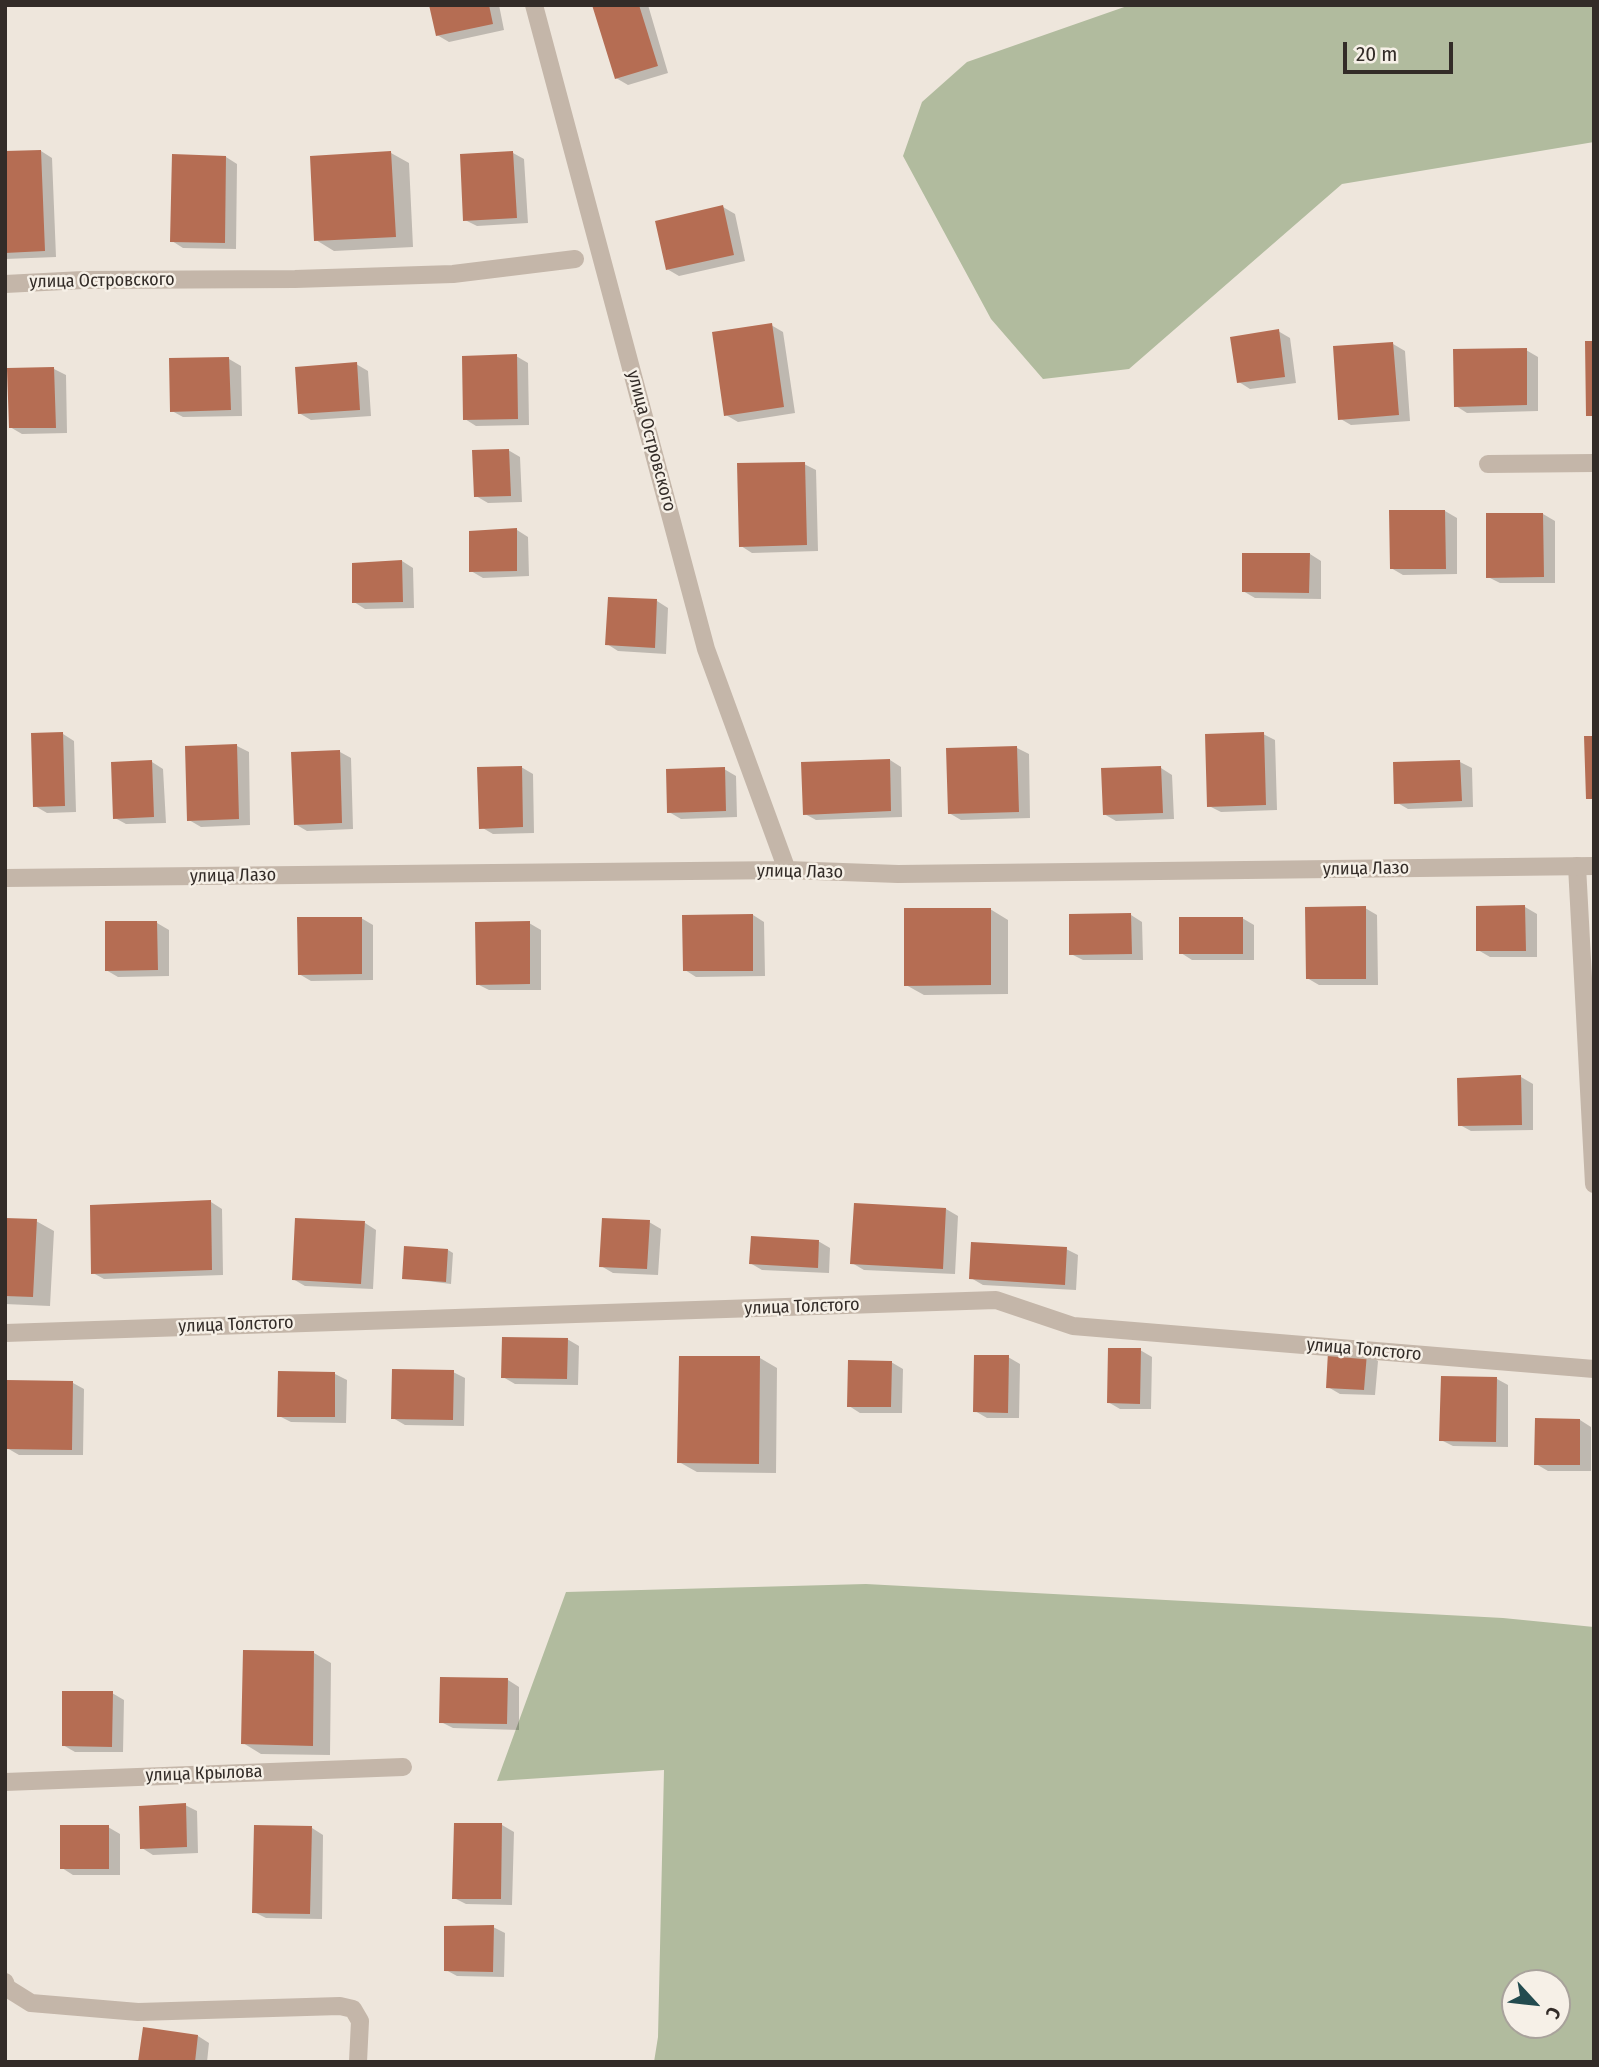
<!DOCTYPE html>
<meta charset="utf-8">
<style>
body{margin:0}
#map{position:relative;width:1599px;height:2067px;overflow:hidden;background:#eee6dc;font-family:"Fira Sans Condensed",sans-serif}
canvas{display:block}
.frame{position:absolute;inset:0;border:7px solid #332c28;pointer-events:none}
.north{position:absolute;left:1501px;top:1969px;width:70px;height:70px;box-sizing:border-box;background:#f6f0e7;border:2px solid #a8a29b;border-radius:50%;rotate:117deg;font-size:19px;font-weight:700;line-height:28px;text-align:center;color:#332c28}
.north::after{content:'';display:block;margin:auto;width:24px;height:32px;background:#234b4f;clip-path:polygon(50% 0,100% 100%,50% 72%,0 100%)}
.scale{position:absolute;left:1343px;top:42px;width:110px;height:32px;box-sizing:border-box;border:4px solid #332c28;border-top:0;padding-left:9px;font-size:21px;line-height:24px;white-space:nowrap;color:#332c28;-webkit-text-stroke:5px #f6f0e7;paint-order:stroke}
</style>
<div id="map">
<canvas width="1599" height="2067"></canvas>
<div class="frame"></div>
<div class="north">С</div>
<div class="scale">20 m</div>
</div>
<script>
const g = document.querySelector('canvas').getContext('2d');
g.lineJoin = 'round';
function paint(path, color) {
  g.fillStyle = color;
  g.fill(path, 'evenodd');
}
function poly(rows) {
  const path = new Path2D();
  for (const r of rows) {
    path.moveTo(r[0], r[1]);
    for (let i = 2; i < r.length; i += 2) path.lineTo(r[i], r[i + 1]);
  }
  return path;
}
function stroke(path, color, width, dash) {
  g.strokeStyle = color;
  g.lineWidth = width;
  g.lineCap = dash ? 'butt' : 'round';
  g.setLineDash(dash || []);
  g.stroke(path);
}
function label(font, color, halo, rows, align = 'center') {
  g.font = font + ' "Fira Sans Condensed",sans-serif';
  g.lineWidth = 5;
  g.setLineDash([]);
  g.textBaseline = 'middle';
  g.strokeStyle = halo;
  g.fillStyle = color;
  for (const [text, x, y, turn = 0] of rows) {
    g.save();
    g.translate(x, y);
    g.rotate((+turn || 0) * Math.PI / 180);
    g.textAlign = isNaN(turn) ? turn : align;
    if (halo) g.strokeText(text, 0, 0);
    g.fillText(text, 0, 0);
    g.restore();
  }
}
const green = poly([
 [1130,5,1594,5,1594,142,1342,184,1129,369,1043,379,991,319,903,156,922,102,967,62],
 [866,1584,1503,1618,1594,1627,1594,2062,654,2062,658,2037,664,1770,497,1781,566,1592],
 [1515,1983,1557,1983,1557,2025,1515,2025]
]);
const shadow = poly([
 [431,5,499,5,504,30,449,42,437,35],
 [594,5,648,5,668,73,628,85,616,78],
 [41,151,52,158,56,257,5,259,5,153],
 [391,153,409,163,413,247,334,251,316,240],
 [513,153,524,159,528,223,477,226,465,220],
 [226,157,237,164,236,249,183,248,172,241],
 [723,207,735,214,745,261,679,276,667,269],
 [771,325,783,332,795,413,738,422,726,415],
 [1278,331,1290,338,1296,383,1250,389,1239,382],
 [1393,344,1405,351,1410,421,1351,425,1339,418],
 [1526,350,1538,357,1538,411,1467,413,1456,406],
 [516,356,528,363,529,425,476,426,465,419],
 [229,359,241,366,242,416,183,417,172,411],
 [356,364,368,371,371,416,311,420,299,413],
 [54,369,66,375,67,433,22,434,10,427],
 [508,450,520,457,522,502,488,503,476,496],
 [804,464,816,470,818,551,752,553,741,546],
 [1445,511,1457,518,1457,574,1403,575,1391,568],
 [1543,514,1555,521,1555,583,1500,583,1488,577],
 [517,530,528,537,529,576,483,578,471,571],
 [1310,554,1321,561,1321,599,1255,598,1243,591],
 [402,561,413,568,414,608,365,609,354,602],
 [657,601,668,608,666,654,618,651,607,644],
 [63,734,74,741,76,812,47,813,35,806],
 [1263,734,1275,740,1277,810,1221,812,1209,806],
 [237,746,249,752,250,825,201,827,189,820],
 [1017,748,1029,754,1030,818,961,820,949,813],
 [340,752,351,758,353,829,307,831,295,824],
 [890,760,901,767,902,817,816,820,805,814],
 [152,762,163,769,166,823,126,824,115,818],
 [1460,762,1472,768,1473,807,1408,809,1396,802],
 [521,767,533,774,534,833,493,834,481,827],
 [1161,768,1172,775,1174,819,1116,821,1104,814],
 [724,769,736,776,737,817,681,819,669,812],
 [1525,907,1537,914,1537,957,1490,957,1478,950],
 [1365,908,1377,915,1378,985,1319,985,1307,978],
 [990,909,1008,920,1008,994,924,995,906,985],
 [753,915,764,922,765,976,696,977,685,970],
 [1131,915,1142,922,1143,960,1083,960,1071,954],
 [361,918,373,925,373,980,311,981,299,974],
 [1242,918,1254,925,1254,960,1192,960,1181,953],
 [157,923,169,930,169,976,118,977,106,970],
 [529,923,541,930,541,990,489,990,477,984],
 [1521,1077,1533,1084,1533,1130,1471,1131,1460,1125],
 [211,1202,222,1209,223,1275,104,1279,93,1273],
 [946,1209,958,1216,955,1274,864,1270,852,1263],
 [5,1219,36,1221,54,1231,50,1306,5,1304],
 [649,1222,661,1229,658,1275,613,1273,601,1266],
 [365,1223,376,1230,373,1289,305,1286,293,1279],
 [818,1241,830,1248,829,1273,762,1270,750,1263],
 [1066,1249,1078,1255,1076,1290,983,1285,971,1278],
 [448,1250,453,1253,451,1284,404,1278],
 [567,1339,579,1346,578,1385,515,1384,503,1377],
 [1140,1350,1152,1357,1151,1409,1120,1409,1108,1402],
 [1367,1354,1378,1361,1375,1395,1340,1394,1328,1387],
 [1008,1357,1020,1364,1019,1418,987,1418,975,1411],
 [760,1358,777,1368,776,1473,697,1472,679,1462],
 [891,1362,903,1369,902,1413,860,1413,849,1406],
 [453,1372,465,1378,464,1426,405,1425,393,1418],
 [280,1373,335,1374,347,1380,346,1423,291,1422,279,1416],
 [1497,1379,1508,1385,1508,1447,1453,1446,1441,1440],
 [73,1383,84,1389,83,1455,19,1455,7,1448],
 [1580,1420,1591,1427,1591,1471,1548,1471,1536,1464],
 [314,1653,331,1663,330,1755,261,1754,243,1743],
 [508,1680,519,1687,519,1730,453,1728,441,1722],
 [112,1693,124,1700,123,1752,75,1752,63,1745],
 [185,1805,197,1811,198,1853,153,1855,142,1848],
 [455,1825,502,1825,514,1832,512,1905,466,1904,454,1898],
 [108,1827,120,1834,120,1875,73,1875,62,1868],
 [312,1828,323,1835,322,1919,266,1918,254,1912],
 [493,1927,505,1933,504,1977,457,1976,446,1970],
 [144,2029,198,2036,209,2043,207,2062,140,2062]
]);
const building = poly([
 [429,5,489,5,493,24,436,36],
 [592,5,639,5,658,66,615,79],
 [41,150,45,251,5,253,5,151],
 [391,151,396,237,314,241,310,156],
 [513,151,517,218,463,221,460,154],
 [172,154,226,156,225,243,170,242],
 [723,205,734,255,666,270,655,221],
 [772,323,784,407,724,416,712,332],
 [1279,329,1285,377,1237,383,1230,337],
 [1585,341,1594,341,1594,416,1586,416],
 [1393,342,1399,415,1338,420,1333,346],
 [1527,348,1527,405,1454,407,1453,349],
 [517,354,518,419,463,420,462,356],
 [229,357,231,410,170,412,169,358],
 [357,362,360,410,298,414,295,367],
 [54,367,56,428,9,428,7,368],
 [509,449,511,496,474,497,472,450],
 [805,462,807,545,739,547,737,463],
 [1389,510,1445,510,1446,569,1390,569],
 [1486,513,1543,513,1544,577,1486,578],
 [517,528,517,571,469,572,469,531],
 [1242,553,1310,553,1309,593,1242,592],
 [402,560,403,602,352,603,352,563],
 [608,597,657,599,655,648,605,645],
 [63,732,65,806,33,807,31,733],
 [1264,732,1266,805,1207,807,1205,734],
 [1584,736,1594,736,1594,799,1586,799],
 [237,744,239,819,187,821,185,746],
 [1017,746,1019,812,948,814,946,748],
 [340,750,342,823,294,825,291,752],
 [890,759,891,811,803,815,801,762],
 [152,760,154,817,113,819,111,762],
 [1460,760,1462,801,1394,804,1393,762],
 [522,766,523,827,479,829,477,767],
 [1161,766,1163,813,1103,815,1101,768],
 [725,767,726,811,667,813,666,769],
 [1525,905,1526,951,1476,951,1476,906],
 [1366,906,1366,979,1306,979,1305,907],
 [904,908,991,908,991,985,904,986],
 [1131,913,1132,954,1069,955,1069,914],
 [753,914,753,971,683,971,682,915],
 [297,917,362,917,362,974,298,975],
 [1179,917,1243,917,1243,954,1179,954],
 [105,921,157,921,158,970,105,971],
 [530,921,530,984,476,985,475,922],
 [1521,1075,1522,1125,1458,1126,1457,1078],
 [211,1200,212,1270,91,1274,90,1205],
 [854,1203,946,1208,943,1269,850,1264],
 [5,1218,37,1219,33,1297,5,1296],
 [295,1218,365,1221,361,1284,292,1280],
 [602,1218,650,1220,647,1269,599,1267],
 [751,1236,819,1240,818,1268,749,1264],
 [971,1242,1067,1247,1065,1285,969,1279],
 [404,1246,448,1249,446,1282,402,1279],
 [502,1337,568,1338,567,1379,501,1378],
 [1108,1348,1141,1348,1140,1404,1107,1403],
 [1328,1352,1367,1353,1364,1390,1326,1388],
 [974,1355,1009,1355,1008,1413,973,1412],
 [679,1356,760,1356,759,1464,677,1463],
 [848,1360,892,1361,891,1407,847,1407],
 [392,1369,454,1370,453,1420,391,1419],
 [278,1371,335,1372,335,1417,277,1417],
 [1441,1376,1497,1377,1496,1442,1439,1441],
 [6,1380,73,1381,72,1450,5,1449],
 [1535,1418,1580,1419,1580,1465,1534,1465],
 [243,1650,314,1651,313,1746,241,1744],
 [440,1677,508,1678,507,1724,439,1723],
 [62,1691,113,1691,112,1747,62,1746],
 [186,1803,187,1847,140,1849,139,1806],
 [454,1823,502,1823,501,1899,452,1899],
 [60,1825,109,1825,109,1869,60,1869],
 [254,1825,312,1826,310,1914,252,1913],
 [494,1925,493,1972,444,1971,444,1926],
 [143,2027,198,2035,195,2062,138,2062]
]);
const service = poly([
 [1577,866,1594,1184]
]);
const minor = poly([
 [534,5,706,649,787,870],
 [5,284,83,280,295,279,453,274,575,259],
 [1488,464,1594,463],
 [5,878,787,870,898,874,1594,866],
 [5,1333,996,1300,1073,1326,1594,1369],
 [5,1782,403,1767],
 [5,1982,7,1988,31,2003,138,2012,340,2006,353,2009,360,2021,358,2062]
]);
const streetNames = [
 ["улица Островского",102,281,-1],
 ["улица Островского",651,441,75],
 ["улица Лазо",1366,869,-1],
 ["улица Лазо",800,872,1],
 ["улица Лазо",233,876,-1],
 ["улица Толстого",802,1307,-2],
 ["улица Толстого",236,1325,-2],
 ["улица Толстого",1364,1350,5],
 ["улица Крылова",204,1774,-2]
];
paint(green, '#b1bb9e');
paint(shadow, '#0003');
paint(building, '#b56d53');
stroke(service, '#c4b6a9', 18);
stroke(minor, '#c4b6a9', 18);
label('18px', '#332c28', '#f6f0e7', streetNames);
</script>
